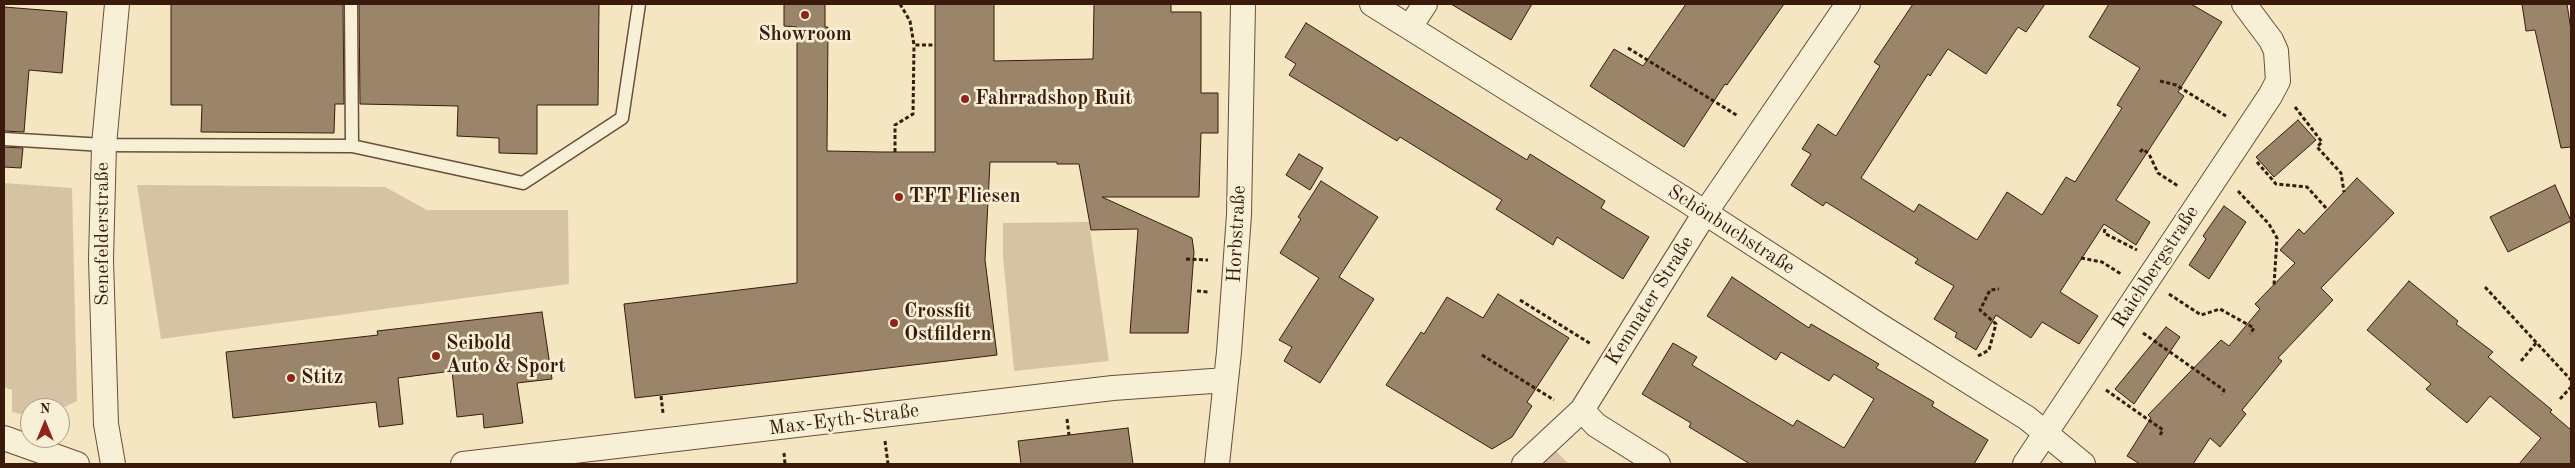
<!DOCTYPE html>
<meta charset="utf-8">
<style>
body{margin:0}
#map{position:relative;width:2575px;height:468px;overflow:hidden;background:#f5e6c2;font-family:"Old Standard TT",serif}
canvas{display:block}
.frame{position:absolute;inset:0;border:5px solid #3a1b0b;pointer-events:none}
.north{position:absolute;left:20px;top:398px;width:50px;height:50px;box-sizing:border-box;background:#f8efd7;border:1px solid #ac9a85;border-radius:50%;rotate:0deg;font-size:14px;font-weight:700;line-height:20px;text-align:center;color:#3a1b0b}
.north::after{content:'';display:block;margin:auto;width:18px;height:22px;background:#8f2418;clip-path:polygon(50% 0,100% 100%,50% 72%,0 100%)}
</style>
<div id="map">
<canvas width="2575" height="468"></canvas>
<div class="frame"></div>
<div class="north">N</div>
</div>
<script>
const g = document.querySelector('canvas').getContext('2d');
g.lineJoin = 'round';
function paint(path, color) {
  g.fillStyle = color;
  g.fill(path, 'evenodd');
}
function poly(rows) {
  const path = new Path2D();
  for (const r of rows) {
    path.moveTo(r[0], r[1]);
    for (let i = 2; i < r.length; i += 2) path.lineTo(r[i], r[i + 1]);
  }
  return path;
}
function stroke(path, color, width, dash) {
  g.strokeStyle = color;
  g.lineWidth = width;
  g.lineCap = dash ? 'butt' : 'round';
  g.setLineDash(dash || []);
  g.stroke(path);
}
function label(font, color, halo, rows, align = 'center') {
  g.font = font + ' "Old Standard TT",serif';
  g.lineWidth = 5;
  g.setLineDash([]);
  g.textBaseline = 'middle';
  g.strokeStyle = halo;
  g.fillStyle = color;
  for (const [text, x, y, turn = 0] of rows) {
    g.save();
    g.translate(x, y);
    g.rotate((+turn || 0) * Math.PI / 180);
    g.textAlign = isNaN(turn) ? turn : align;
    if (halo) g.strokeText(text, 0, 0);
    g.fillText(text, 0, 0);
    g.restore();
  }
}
const green = poly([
 [4,183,72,188,77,401,60,409,30,408,30,416,12,412,12,390,4,387],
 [137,185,385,187,427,210,568,210,569,284,161,339],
 [1089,222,1109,361,1014,371,1003,257,1003,223],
 [1554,449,1569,464,1538,464]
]);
const building = poly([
 [171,4,343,4,344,104,335,104,334,133,201,132,202,105,171,105,171,4],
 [359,4,599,4,598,105,537,105,537,154,499,153,499,138,457,136,458,106,360,104,359,4],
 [784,4,825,4,825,27,828,27,827,151,883,152,935,152,935,4,994,4,994,61,1093,59,1094,4,1171,4,1171,12,1201,12,1201,93,1218,93,1218,133,1201,133,1199,197,1102,197,1192,238,1194,252,1188,333,1130,333,1138,229,1091,230,1079,164,1057,164,1057,162,990,162,985,260,997,355,635,398,624,304,797,283,797,27,784,26,784,4],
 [1451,4,1532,4,1511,40,1451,4],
 [1686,4,1784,4,1727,85,1725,84,1684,147,1590,86,1614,49,1643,66,1686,4],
 [1913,4,2045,4,2026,32,2018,27,1986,74,1948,49,1930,76,1928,74,1861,178,1914,212,1919,204,1977,240,2007,192,2042,215,2066,177,2075,182,2122,108,2117,105,2140,68,2089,37,2109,4,2191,4,2222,22,2178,92,2184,96,2116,200,2150,222,2136,245,2104,224,2060,292,2098,316,2079,344,2042,322,2031,338,1996,315,1976,350,1955,337,1957,333,1934,319,1954,286,1915,263,1918,259,1826,202,1823,206,1791,185,1811,154,1802,149,1818,124,1836,136,1880,66,1874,62,1913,4],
 [2522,4,2567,4,2571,30,2571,147,2561,148,2535,30,2526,31,2522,4],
 [4,7,67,12,62,73,29,70,24,132,4,131,4,7],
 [1306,23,1527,160,1530,154,1605,201,1601,208,1649,237,1623,279,1557,237,1553,245,1496,209,1502,200,1400,137,1397,141,1289,75,1296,64,1285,57,1306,23],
 [2298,120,2316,140,2274,177,2256,157,2298,120],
 [4,147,23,148,21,168,4,167,4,147],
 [1299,154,1323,168,1310,190,1286,175,1299,154],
 [2357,178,2394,213,2321,288,2333,300,2278,358,2282,361,2242,410,2246,414,2220,447,2210,438,2193,464,2140,464,2127,456,2151,418,2148,415,2221,340,2229,346,2260,309,2255,304,2295,263,2280,250,2299,229,2304,234,2357,178],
 [1321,181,1378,217,1339,277,1374,299,1320,383,1284,361,1292,347,1279,340,1319,278,1280,253,1301,219,1298,217,1321,181],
 [2555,185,2571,221,2508,252,2490,217,2555,185],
 [2224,206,2246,222,2209,279,2189,265,2206,239,2203,236,2224,206],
 [1732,277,1809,328,1811,324,1879,364,1876,368,1934,402,1932,406,1988,440,1974,464,1750,464,1689,427,1691,423,1642,394,1673,343,1697,357,1692,365,1751,401,1793,426,1797,420,1844,448,1874,399,1834,374,1829,381,1781,352,1776,360,1707,316,1732,277],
 [2409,281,2458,321,2456,324,2493,352,2488,357,2552,410,2550,412,2571,430,2571,464,2519,464,2541,438,2490,396,2467,423,2426,389,2431,384,2367,330,2409,281],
 [1498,294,1569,338,1527,402,1532,406,1512,437,1492,449,1386,385,1421,332,1424,334,1447,297,1483,318,1498,294],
 [542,312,552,379,517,383,523,423,484,428,483,414,457,417,452,371,398,378,403,424,379,427,376,402,233,418,226,352,378,335,377,331,542,312],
 [2166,327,2180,337,2134,404,2115,389,2166,327],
 [1128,428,1133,464,1021,464,1018,441,1128,428]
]);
const path = poly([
 [900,4,910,21,914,45,935,45],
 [1628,48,1738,116],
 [2160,81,2176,85,2226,116],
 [2295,107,2322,142,2317,147,2341,173,2344,192],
 [895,152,895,125,913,114,914,45],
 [2140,152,2143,149,2149,154,2158,173,2178,186],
 [2257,162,2276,184,2307,187,2327,209],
 [2238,191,2269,224,2277,238,2274,285],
 [2105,229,2104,233,2137,250],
 [2081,258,2102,262,2121,274],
 [1186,259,1208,260],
 [2485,287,2571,380],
 [1197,291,1208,292],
 [2169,294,2201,315,2220,309,2254,328,2250,334],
 [1520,300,1591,344],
 [2143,333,2224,390,2222,395],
 [1482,355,1554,400],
 [1978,356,1989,350,1996,324,1980,310,1990,290,1999,289],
 [2521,361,2537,342],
 [2106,390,2163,430,2160,435],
 [661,396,663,413],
 [2560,399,2571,387],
 [1067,419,1069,435],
 [885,441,888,464],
 [784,453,785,464]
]);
const service = poly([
 [351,4,352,146],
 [4,139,104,145,352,146,523,183,622,118,639,4]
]);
const minor = poly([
 [1372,4,1684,199,1877,324,2027,418,2083,464],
 [1410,27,1425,4],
 [1582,410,1596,425,1658,464],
 [4,438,77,464],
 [113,464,106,424,101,259,104,145,117,4],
 [463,464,1113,388,1226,380],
 [1217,464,1229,352,1239,215,1243,4],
 [1524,464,1582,410,1705,213,1848,4],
 [2025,464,2270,96,2278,81,2276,51,2271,40,2244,4]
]);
const markers = [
 [805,15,5,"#8f2418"],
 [965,99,5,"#8f2418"],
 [899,197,5,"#8f2418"],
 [894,323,5,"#8f2418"],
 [436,356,5,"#8f2418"],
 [291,378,5,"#8f2418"]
];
const poiNames = [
 ["Showroom",805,35,"center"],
 ["Fahrradshop Ruit",975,99],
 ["TFT Fliesen",909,197],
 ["Crossfit",904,312],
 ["Ostfildern",904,335],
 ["Seibold",446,344],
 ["Auto & Sport",446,367],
 ["Stitz",301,378]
];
const streetNames = [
 ["Schönbuchstraße",1731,230,33],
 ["Senefelderstraße",103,234,-90],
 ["Horbstraße",1237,234,-87],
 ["Raichbergstraße",2156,267,-57],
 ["Kemnater Straße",1650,301,-58],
 ["Max-Eyth-Straße",844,420,-7]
];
paint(green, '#d5c3a3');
paint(building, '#9b856a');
stroke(building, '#3a1b0b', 1);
stroke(service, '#694e39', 15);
stroke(minor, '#694e39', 26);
stroke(path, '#3a1b0b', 3, [4, 2.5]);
stroke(service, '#f8efd7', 12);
stroke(minor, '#f8efd7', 24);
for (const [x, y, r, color] of markers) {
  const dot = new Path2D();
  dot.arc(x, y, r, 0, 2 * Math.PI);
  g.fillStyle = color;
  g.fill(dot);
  stroke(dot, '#f8efd7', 2);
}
label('bold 20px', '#3a1b0b', '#f8efd7', poiNames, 'left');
label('20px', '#3a1b0b', '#f8efd7', streetNames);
</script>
